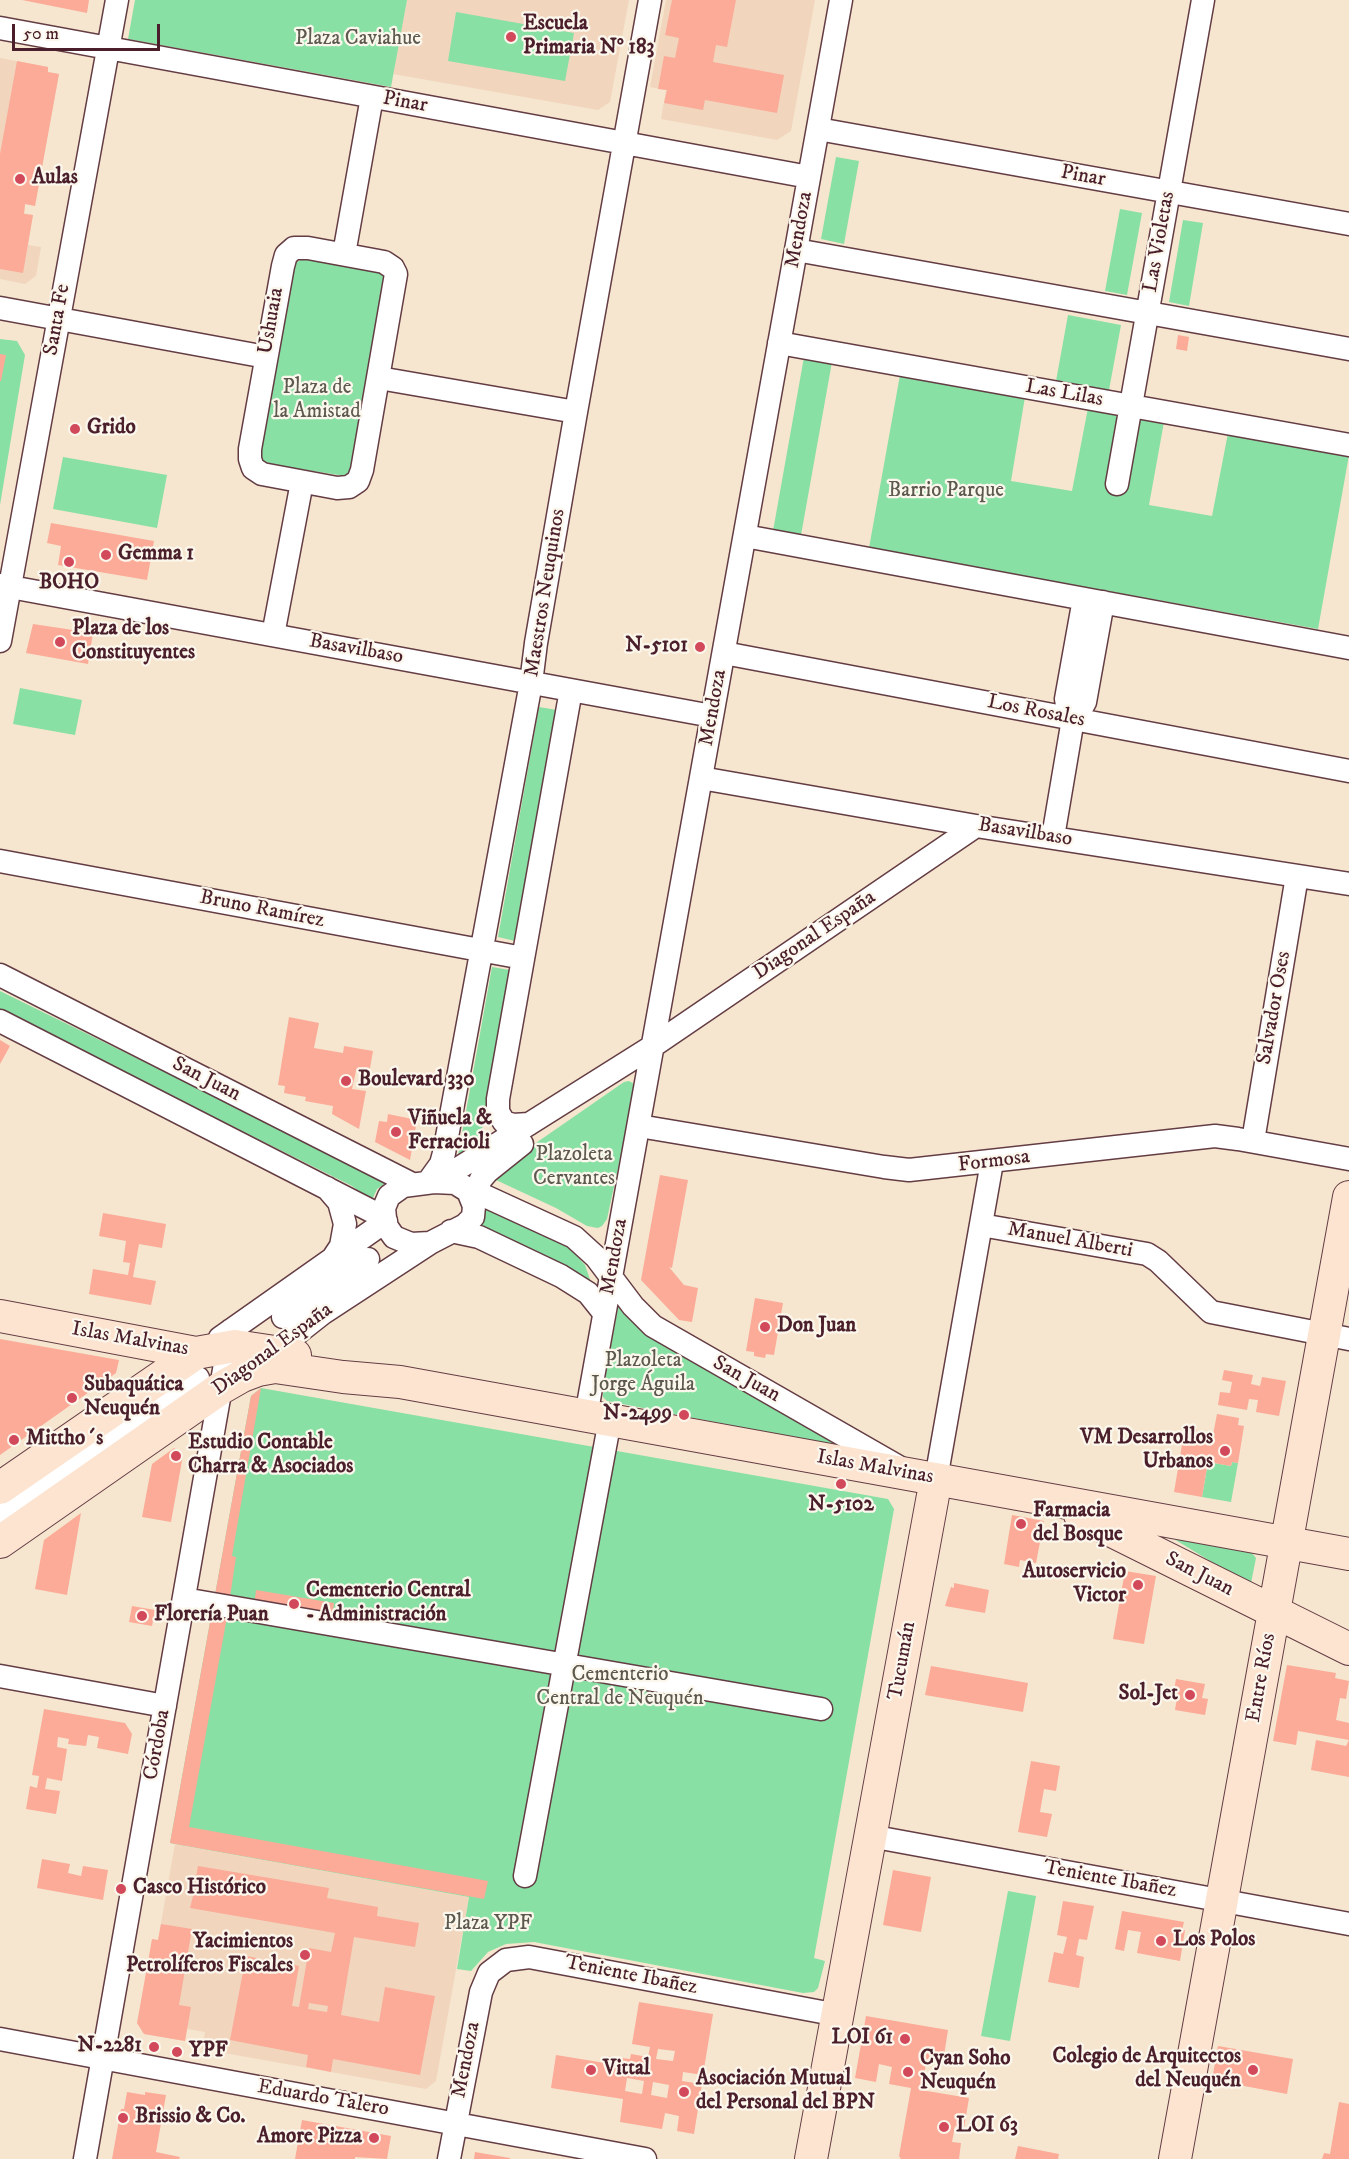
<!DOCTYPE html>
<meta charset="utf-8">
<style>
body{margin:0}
#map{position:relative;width:1349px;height:2159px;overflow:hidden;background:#f6e6cf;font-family:"IM FELL DW Pica",serif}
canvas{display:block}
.scale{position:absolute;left:12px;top:24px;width:148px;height:27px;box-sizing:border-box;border:3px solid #4a1f2b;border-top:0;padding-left:8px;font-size:18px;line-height:21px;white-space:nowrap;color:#4a1f2b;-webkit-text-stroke:4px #fbf7ec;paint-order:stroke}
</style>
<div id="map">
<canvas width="1349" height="2159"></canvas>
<div class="scale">50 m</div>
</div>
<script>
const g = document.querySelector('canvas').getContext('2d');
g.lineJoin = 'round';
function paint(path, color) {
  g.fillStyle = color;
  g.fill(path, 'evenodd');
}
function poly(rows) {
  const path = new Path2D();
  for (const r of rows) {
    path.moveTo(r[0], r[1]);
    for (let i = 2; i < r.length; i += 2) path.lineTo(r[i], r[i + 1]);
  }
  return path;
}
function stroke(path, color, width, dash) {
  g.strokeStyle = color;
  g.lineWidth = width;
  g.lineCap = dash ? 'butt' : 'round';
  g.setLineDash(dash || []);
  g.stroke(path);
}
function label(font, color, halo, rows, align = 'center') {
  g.font = font + ' "IM FELL DW Pica",serif';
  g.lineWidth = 4.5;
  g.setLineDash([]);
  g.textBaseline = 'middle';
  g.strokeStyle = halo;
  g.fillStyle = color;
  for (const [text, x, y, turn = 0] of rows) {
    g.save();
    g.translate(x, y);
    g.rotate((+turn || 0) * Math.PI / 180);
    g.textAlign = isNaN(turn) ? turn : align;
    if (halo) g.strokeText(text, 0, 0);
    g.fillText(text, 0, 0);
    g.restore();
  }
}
const built = poly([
 [407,0,629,0,610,102,598,110,393,74],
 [666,0,815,0,791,131,777,140,661,119,666,90,650,87],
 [0,58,48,67,48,72,59,74,35,206,25,204,24,213,33,215,28,245,41,247,36,276,25,284,0,279],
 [175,1844,469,1897,436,2081,426,2089,202,2049,205,2032,187,2029,185,2041,144,2034,137,2023,158,1940]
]);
const green = poly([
 [135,0,407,0,391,87,128,39],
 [456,12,574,33,565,81,448,61],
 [836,157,859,161,844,244,821,239],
 [1120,209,1142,213,1127,295,1105,291],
 [1183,220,1203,223,1189,306,1169,302],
 [304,258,378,271,386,279,351,472,345,476,268,464,262,460,260,453,295,263],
 [1068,315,1121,325,1109,390,1056,381],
 [0,339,17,341,25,355,0,505],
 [804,357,832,362,801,535,773,531],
 [900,375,1025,397,1011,481,1072,491,1088,408,1164,422,1149,505,1212,516,1228,433,1349,455,1318,629,869,548],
 [63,457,167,475,157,528,53,509],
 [20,688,82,700,75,735,13,724],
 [539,707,557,710,515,941,498,937],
 [492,967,510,970,480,1141,458,1156],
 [0,991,364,1170,385,1181,384,1184,377,1189,373,1198,367,1197,352,1186,0,1010],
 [629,1081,634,1084,635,1089,607,1219,602,1226,598,1228,587,1226,556,1208,496,1180,497,1170,624,1082],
 [485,1203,563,1241,585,1265,593,1288,475,1228],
 [619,1303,633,1322,648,1335,833,1440,832,1445,607,1401,603,1397,603,1388],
 [261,1388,888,1499,894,1509,814,1958,825,1961,818,1988,814,1992,803,1993,534,1942,506,1944,488,1952,471,1971,457,1969,469,1897,170,1843,251,1396],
 [1208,1462,1231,1466,1232,1462,1238,1463,1231,1502,1202,1497],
 [1174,1539,1252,1553,1256,1558,1251,1583,1246,1583],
 [1008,1891,1036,1896,1010,2041,981,2036]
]);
const building = poly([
 [22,0,89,0,87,13],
 [672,0,736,0,727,47,716,45,713,62,784,75,777,113,705,100,703,110,664,103,667,90,658,89,664,56,675,58,679,38,665,35],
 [17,61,48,67,48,72,59,74,35,206,25,204,24,214,33,215,23,273,0,269,0,154],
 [1178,335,1189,337,1187,351,1176,349],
 [0,354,6,355,1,381,0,381],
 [51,523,154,541,147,580,58,565,61,546,47,543],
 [33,624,93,633,88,664,26,653],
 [289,1017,319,1023,314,1048,343,1053,344,1046,373,1051,369,1074,356,1071,352,1089,366,1091,359,1129,332,1114,333,1106,305,1101,306,1097,284,1093,285,1086,278,1085],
 [0,1040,10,1046,0,1064],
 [388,1114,417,1120,410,1160,375,1142,379,1121,387,1122],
 [660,1175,688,1180,672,1268,669,1267,684,1285,698,1288,692,1322,679,1320,641,1280],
 [103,1213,166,1224,162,1248,139,1244,133,1277,156,1281,151,1305,89,1294,93,1269,128,1275,130,1263,123,1262,126,1241,99,1236],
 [755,1298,783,1303,774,1355,766,1354,765,1358,754,1356,754,1352,746,1351],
 [0,1339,119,1360,116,1373,0,1455],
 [1224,1370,1253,1375,1251,1384,1260,1386,1262,1377,1286,1381,1279,1416,1256,1412,1258,1400,1249,1399,1247,1410,1218,1405,1220,1392,1230,1393,1232,1382,1222,1380],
 [261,1388,232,1556,236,1557,227,1617,189,1827,488,1881,484,1899,170,1843,251,1396],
 [1217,1414,1239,1418,1238,1425,1244,1426,1238,1463,1232,1462,1231,1466,1208,1462,1202,1497,1174,1492,1185,1427,1197,1429,1196,1437,1212,1440],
 [174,1448,183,1455,171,1522,142,1517,152,1464],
 [81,1513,67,1595,35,1589,44,1540],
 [1012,1515,1044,1521,1036,1563,1020,1560,1019,1567,1004,1564],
 [1125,1571,1156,1576,1144,1644,1113,1639],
 [954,1583,989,1590,985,1613,945,1606,951,1587,954,1588],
 [256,1590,334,1603,332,1618,254,1605],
 [132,1606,155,1610,152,1626,129,1622],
 [1287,1665,1336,1673,1335,1678,1349,1681,1346,1699,1340,1698,1336,1720,1349,1723,1349,1777,1311,1770,1316,1740,1346,1746,1349,1740,1298,1731,1296,1745,1273,1741],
 [931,1666,1028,1683,1023,1712,925,1695],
 [1176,1679,1205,1684,1202,1698,1208,1699,1205,1715,1175,1710,1178,1691,1174,1690],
 [44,1709,125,1723,132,1734,128,1754,97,1748,99,1737,88,1735,86,1746,68,1744,69,1739,58,1737,57,1747,67,1749,62,1781,47,1778,45,1789,60,1791,56,1814,26,1809,30,1786,37,1788,39,1776,32,1775],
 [1031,1761,1060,1766,1056,1791,1044,1789,1040,1812,1052,1814,1047,1837,1018,1832],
 [42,1859,70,1864,68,1873,81,1876,83,1866,108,1870,103,1900,37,1888],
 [198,1866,329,1888,327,1898,378,1907,377,1916,419,1923,415,1947,354,1937,341,2015,379,2022,385,1987,435,1996,420,2075,333,2059,331,2072,306,2067,308,2055,230,2040,246,1956,299,1966,292,2006,299,2007,309,1948,331,1952,335,1933,190,1908,193,1896,187,1895,191,1876,196,1877],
 [309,2003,328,2006,327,2012,308,2009],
 [893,1870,931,1877,921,1932,883,1925],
 [1063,1901,1094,1906,1087,1940,1079,1939,1076,1955,1084,1957,1079,1988,1048,1982,1054,1952,1063,1954,1067,1937,1057,1935],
 [1122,1911,1184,1922,1182,1930,1185,1930,1180,1961,1137,1953,1141,1932,1128,1930,1124,1951,1115,1949],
 [161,1924,192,1929,179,2005,191,2007,185,2041,144,2034,137,2023,152,1939,158,1940],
 [639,2002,713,2014,703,2075,683,2072,682,2081,702,2084,694,2134,677,2131,679,2116,665,2113,662,2129,620,2122,623,2099,551,2088,556,2055,605,2063,606,2056,630,2059,631,2054,648,2057,650,2047,632,2044],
 [658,2049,675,2051,673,2061,656,2059],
 [627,2078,644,2081,642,2094,625,2091],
 [653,2082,669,2085,667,2098,651,2095],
 [866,2016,948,2030,943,2062,927,2059,921,2090,969,2098,964,2128,955,2126,952,2142,961,2143,959,2159,901,2159,899,2156,911,2088,889,2084,892,2067,879,2064,876,2082,855,2078],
 [1218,2046,1293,2059,1287,2094,1212,2080],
 [127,2092,145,2095,145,2092,166,2095,156,2152,180,2157,179,2159,112,2159,121,2109,124,2109],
 [1339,2102,1349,2104,1349,2159,1322,2159,1324,2153,1330,2154],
 [302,2120,391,2136,387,2159,355,2157,355,2159,295,2159],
 [1018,2146,1059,2154,1058,2159,1015,2159],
 [475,2152,510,2158,510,2159,474,2159]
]);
const street = poly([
 [0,28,809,177],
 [818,129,1349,224],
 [294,248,308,248,384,262,393,268,396,274,362,470,358,481,349,487,337,488,262,474,253,468,250,459,250,449,283,266,286,255,294,248],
 [796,250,1349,349],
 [344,254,372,97],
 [0,308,266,357],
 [779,343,1349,445],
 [379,378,576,412],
 [1117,484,1203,0],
 [745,536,1349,648],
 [0,585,712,716],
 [273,635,302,482],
 [0,641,117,0],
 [724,653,1349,771],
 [1073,719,1068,710,1066,699,1084,599],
 [701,778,976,826,1349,884],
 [1053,837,1073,719,1080,711,1085,702,1103,602],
 [0,861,523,958],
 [0,975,412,1184],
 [0,1021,385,1218],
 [529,1124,513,1125,504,1122,498,1112,498,1099,571,690],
 [639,1126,884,1167,909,1170,1215,1136,1238,1139,1349,1159],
 [1253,1141,1297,876],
 [428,1182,441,1164,444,1153,531,683,536,643,576,412,650,0],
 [434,1182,459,1168,653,1046,976,826],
 [434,1182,455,1183,468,1191,474,1206,473,1217,465,1225,430,1243,411,1244,394,1237,387,1227,385,1218,384,1208,389,1196,403,1186,434,1182],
 [463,1186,574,1237,596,1257,633,1306,653,1326,899,1467],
 [327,1188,339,1202,345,1224,341,1246,333,1258],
 [473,1198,481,1179,487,1172,522,1144],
 [981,1225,1147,1254,1158,1261,1211,1312,1349,1339],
 [451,1231,479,1237,561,1276,588,1293,604,1313],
 [283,1317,368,1259],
 [220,1338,386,1221],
 [267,1357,323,1313,430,1243],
 [586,1416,841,0],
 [936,1479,992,1162],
 [0,1515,198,1378],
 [184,1599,821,1709],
 [0,1676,165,1706],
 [870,1836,1349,1924],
 [525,1876,610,1420],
 [0,2039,645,2159],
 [85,2159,231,1330],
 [449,2159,481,1992,489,1973,506,1960,529,1957,838,2015]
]);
const secondary = poly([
 [0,1316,196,1353,235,1346,295,1355],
 [0,1488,196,1353],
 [1080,1515,1349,1649],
 [0,1542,221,1388,242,1376,258,1370,275,1367,343,1377,400,1382,1349,1554],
 [811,2159,936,1479],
 [1175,2159,1349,1197]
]);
const markers = [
 [511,37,6,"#d1495b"],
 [20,179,6,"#d1495b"],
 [75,429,6,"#d1495b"],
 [106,555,6,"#d1495b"],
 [69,562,6,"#d1495b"],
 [60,642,6,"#d1495b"],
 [700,647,6,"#d1495b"],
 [346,1081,6,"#d1495b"],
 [396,1132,6,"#d1495b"],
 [765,1327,6,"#d1495b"],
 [72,1398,6,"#d1495b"],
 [684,1415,6,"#d1495b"],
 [14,1440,6,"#d1495b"],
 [1225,1451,6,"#d1495b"],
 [176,1456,6,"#d1495b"],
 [841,1484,6,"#d1495b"],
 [1021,1524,6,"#d1495b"],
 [1138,1585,6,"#d1495b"],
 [294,1604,6,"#d1495b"],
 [142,1616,6,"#d1495b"],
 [1190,1695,6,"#d1495b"],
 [121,1889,6,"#d1495b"],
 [1161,1941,6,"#d1495b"],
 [305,1955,6,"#d1495b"],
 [905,2039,6,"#d1495b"],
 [154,2047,6,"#d1495b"],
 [177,2052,6,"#d1495b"],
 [591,2070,6,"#d1495b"],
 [1253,2070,6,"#d1495b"],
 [908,2072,6,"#d1495b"],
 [684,2092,6,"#d1495b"],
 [123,2118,6,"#d1495b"],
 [944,2127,6,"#d1495b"],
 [374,2138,6,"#d1495b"]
];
const poiNames = [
 ["Escuela",523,25],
 ["Primaria N° 183",523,49],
 ["Aulas",32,179],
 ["Grido",87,429],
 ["Gemma 1",118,555],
 ["BOHO",69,584,"center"],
 ["Plaza de los",72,630],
 ["Constituyentes",72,654],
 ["N-5101",688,647,"right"],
 ["Boulevard 330",358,1081],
 ["Viñuela &",408,1120],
 ["Ferracioli",408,1144],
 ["Don Juan",777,1327],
 ["Subaquática",84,1386],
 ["Neuquén",84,1410],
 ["N-2499",672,1415,"right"],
 ["VM Desarrollos",1213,1439,"right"],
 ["Urbanos",1213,1463,"right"],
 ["Mittho´s",26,1440],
 ["Estudio Contable",188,1444],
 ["Charra & Asociados",188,1468],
 ["N-5102",841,1506,"center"],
 ["Farmacia",1033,1512],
 ["del Bosque",1033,1536],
 ["Autoservicio",1126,1573,"right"],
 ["Victor",1126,1597,"right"],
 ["Cementerio Central",306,1592],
 ["- Administración",306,1616],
 ["Florería Puan",154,1616],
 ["Sol-Jet",1178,1695,"right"],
 ["Casco Histórico",133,1889],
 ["Los Polos",1173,1941],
 ["Yacimientos",293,1943,"right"],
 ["Petrolíferos Fiscales",293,1967,"right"],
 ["LOI 61",893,2039,"right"],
 ["N-2281",142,2047,"right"],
 ["YPF",189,2052],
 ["Colegio de Arquitectos",1241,2058,"right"],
 ["del Neuquén",1241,2082,"right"],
 ["Cyan Soho",920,2060],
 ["Neuquén",920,2084],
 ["Vittal",603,2070],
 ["Asociación Mutual",696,2080],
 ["del Personal del BPN",696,2104],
 ["Brissio & Co.",135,2118],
 ["LOI 63",956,2127],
 ["Amore Pizza",362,2138,"right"]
];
const parkNames = [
 ["Plaza Caviahue",358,40],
 ["Plaza de",317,389],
 ["la Amistad",317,413],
 ["Barrio Parque",946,492],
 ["Plazoleta",574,1156],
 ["Cervantes",574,1180],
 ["Plazoleta",643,1362],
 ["Jorge Águila",643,1386],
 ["Cementerio",620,1676],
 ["Central de Neuquén",620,1700],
 ["Plaza YPF",488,1925]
];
const streetNames = [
 ["Pinar",405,103,10],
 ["Pinar",1083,177,10],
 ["Mendoza",800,230,-80],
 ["Las Violetas",1160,242,-80],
 ["Santa Fe",58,320,-80],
 ["Ushuaia",272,321,-80],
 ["Las Lilas",1064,394,10],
 ["Maestros Neuquinos",546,593,-81],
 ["Basavilbaso",356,650,10],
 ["Mendoza",714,708,-80],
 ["Los Rosales",1036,712,11],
 ["Basavilbaso",1025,833,9],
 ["Bruno Ramírez",262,910,11],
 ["Diagonal España",815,936,-34],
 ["Salvador Oses",1275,1008,-80],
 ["San Juan",206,1080,27],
 ["Formosa",994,1162,-7],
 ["Manuel Alberti",1070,1241,10],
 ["Mendoza",615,1257,-80],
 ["Islas Malvinas",130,1340,10],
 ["Diagonal España",273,1350,-36],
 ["San Juan",746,1380,29],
 ["Islas Malvinas",875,1468,10],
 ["San Juan",1199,1575,27],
 ["Tucumán",903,1661,-80],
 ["Entre Ríos",1262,1678,-80],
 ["Córdoba",158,1745,-80],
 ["Teniente Ibañez",1110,1880,10],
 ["Teniente Ibañez",631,1976,11],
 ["Mendoza",467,2060,-79],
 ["Eduardo Talero",323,2099,10]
];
paint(built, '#f1d5bd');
paint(green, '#88e0a4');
paint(building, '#fbab98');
stroke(street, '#643d44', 25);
stroke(secondary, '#643d44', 34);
stroke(street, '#fff', 22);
stroke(secondary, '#fde4d1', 32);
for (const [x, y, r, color] of markers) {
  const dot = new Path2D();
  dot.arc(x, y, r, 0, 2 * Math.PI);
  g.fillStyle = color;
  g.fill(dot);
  stroke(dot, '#fbf7ec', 2);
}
label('bold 21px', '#4a1f2b', '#fbf7ec', poiNames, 'left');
label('21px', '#5d594f', '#fbf7ec', parkNames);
label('21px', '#4a1f2b', '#fbf7ec', streetNames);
</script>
